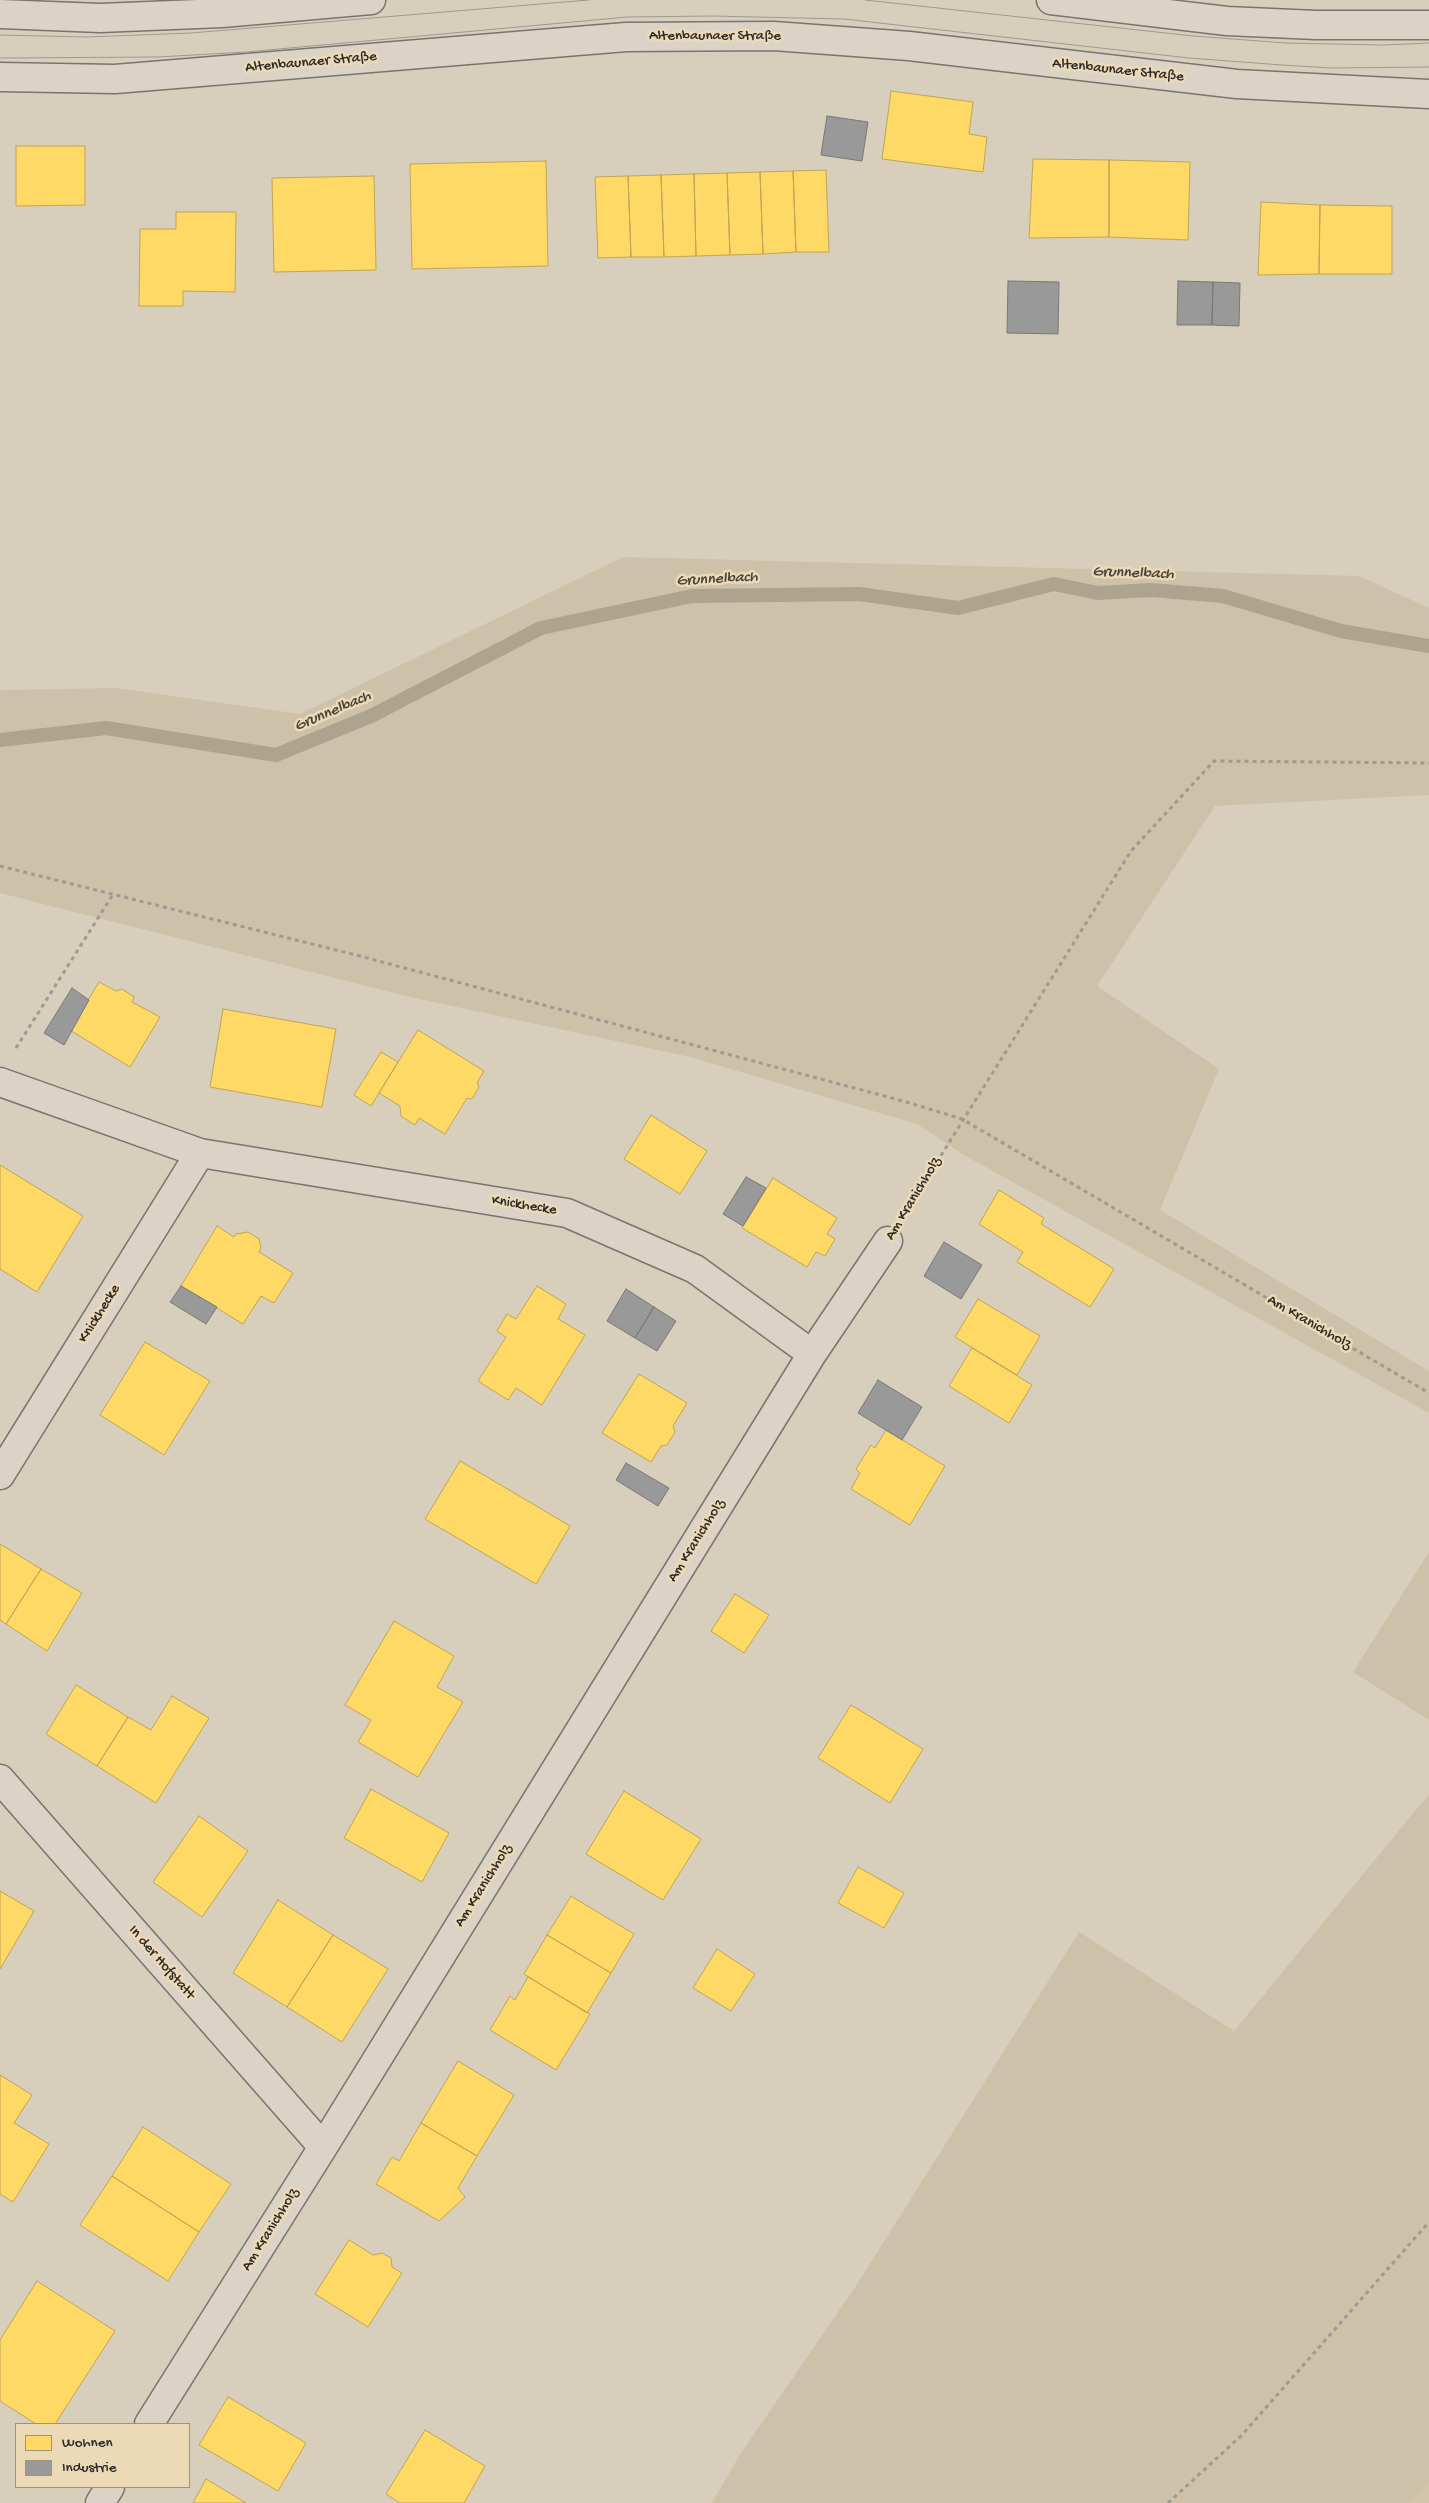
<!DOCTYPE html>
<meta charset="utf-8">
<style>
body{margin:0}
#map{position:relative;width:1429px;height:2503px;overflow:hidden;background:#d8cebc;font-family:"Gochi Hand",sans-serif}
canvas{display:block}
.legend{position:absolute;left:15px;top:2423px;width:175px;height:65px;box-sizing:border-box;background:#ecd9b6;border:1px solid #9f937e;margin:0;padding:6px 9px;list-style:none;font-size:15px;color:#2b2b2b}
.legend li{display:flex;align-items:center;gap:10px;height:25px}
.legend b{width:25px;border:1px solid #9f937e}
</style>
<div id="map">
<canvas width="1429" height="2503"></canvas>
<ul class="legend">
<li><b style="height:14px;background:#ffd966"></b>Wohnen</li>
<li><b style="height:14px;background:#999"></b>Industrie</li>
</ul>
</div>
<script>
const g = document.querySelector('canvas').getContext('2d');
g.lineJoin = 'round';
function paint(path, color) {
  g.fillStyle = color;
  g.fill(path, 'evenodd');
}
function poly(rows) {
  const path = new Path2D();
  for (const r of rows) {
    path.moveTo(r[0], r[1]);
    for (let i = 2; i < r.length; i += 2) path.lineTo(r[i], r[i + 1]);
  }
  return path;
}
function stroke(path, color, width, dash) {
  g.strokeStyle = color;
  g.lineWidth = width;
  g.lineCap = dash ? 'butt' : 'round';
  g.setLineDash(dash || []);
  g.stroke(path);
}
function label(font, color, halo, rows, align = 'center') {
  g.font = font + ' "Gochi Hand",sans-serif';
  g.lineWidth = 5;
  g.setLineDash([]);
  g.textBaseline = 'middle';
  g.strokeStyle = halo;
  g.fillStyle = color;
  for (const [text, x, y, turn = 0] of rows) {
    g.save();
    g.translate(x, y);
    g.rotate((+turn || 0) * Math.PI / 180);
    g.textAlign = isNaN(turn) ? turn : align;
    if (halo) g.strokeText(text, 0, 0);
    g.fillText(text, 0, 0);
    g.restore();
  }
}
const built = poly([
 [1429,2484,1429,2503,1407,2503]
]);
const green = poly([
 [623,557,1359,576,1429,608,1429,795,1215,806,1097,986,1219,1069,1160,1210,1429,1371,1429,1413,964,1155,917,1124,690,1057,410,997,0,893,0,690,117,688,300,714],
 [1429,1552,1429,1720,1353,1672],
 [1429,1794,1429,2484,1407,2503,712,2503,739,2456,856,2286,1079,1932,1234,2031]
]);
const homes = poly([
 [891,91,973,102,969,134,987,137,983,172,882,159,891,91],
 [16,146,85,146,85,205,16,206,16,146],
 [1033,159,1109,160,1109,237,1029,238,1033,159],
 [1109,160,1190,162,1188,240,1109,237,1109,160],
 [546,161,548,266,412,269,410,164,546,161],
 [826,170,829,252,796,252,793,171,826,170],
 [793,171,796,252,763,254,760,172,793,171],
 [760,172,763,254,730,255,727,173,760,172],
 [727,173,730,255,696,256,694,174,727,173],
 [694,174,696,256,664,257,661,175,694,174],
 [661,175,664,257,631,257,628,176,661,175],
 [374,176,376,270,274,272,272,178,374,176],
 [628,176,631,257,598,258,595,177,628,176],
 [1261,202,1320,205,1319,274,1258,275,1261,202],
 [1320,205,1392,206,1392,274,1319,274,1320,205],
 [176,212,236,212,235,292,183,291,183,306,139,306,140,229,176,229,176,212],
 [99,982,116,991,122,989,134,997,132,1002,160,1017,130,1067,70,1030,99,982],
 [223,1009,336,1029,322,1107,210,1087,223,1009],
 [418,1030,484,1071,477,1083,479,1087,472,1099,467,1098,445,1134,419,1118,415,1125,401,1116,400,1106,379,1093,418,1030],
 [381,1052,398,1062,371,1106,354,1095,381,1052],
 [651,1115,707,1151,680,1194,624,1159,651,1115],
 [0,1165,83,1216,37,1292,0,1269,0,1165],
 [773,1178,837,1218,827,1234,835,1239,825,1256,816,1252,807,1267,742,1228,773,1178],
 [999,1190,1044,1218,1041,1224,1114,1269,1090,1307,1017,1262,1023,1252,979,1224,999,1190],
 [217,1226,234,1237,236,1234,248,1232,259,1239,261,1248,259,1252,293,1273,274,1303,261,1296,243,1324,181,1286,217,1226],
 [537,1286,566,1304,558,1319,585,1335,542,1405,516,1388,508,1400,478,1381,506,1337,497,1331,507,1314,516,1319,537,1286],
 [978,1299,1040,1336,1017,1375,955,1337,978,1299],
 [145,1342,210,1381,164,1455,100,1415,145,1342],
 [972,1348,1032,1385,1009,1423,949,1386,972,1348],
 [639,1374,687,1403,673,1426,675,1432,667,1445,661,1446,651,1462,602,1433,639,1374],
 [886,1430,945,1466,910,1525,851,1489,860,1473,856,1469,871,1445,875,1448,886,1430],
 [460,1461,570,1526,536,1584,425,1519,460,1461],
 [0,1544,41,1569,6,1624,0,1620,0,1544],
 [41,1569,82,1593,47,1651,6,1624,41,1569],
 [735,1594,769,1615,744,1653,711,1631,735,1594],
 [394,1621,454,1656,437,1687,463,1702,418,1777,358,1742,371,1720,345,1705,394,1621],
 [76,1685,128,1717,97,1766,46,1734,76,1685],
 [172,1696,209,1718,156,1803,97,1766,128,1717,151,1730,172,1696],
 [851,1705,923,1749,890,1803,818,1758,851,1705],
 [371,1789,449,1833,422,1882,344,1838,371,1789],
 [624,1791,701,1839,663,1900,586,1854,624,1791],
 [199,1816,248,1851,202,1917,153,1882,199,1816],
 [858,1867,904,1893,884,1928,838,1903,858,1867],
 [0,1891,34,1911,0,1969,0,1891],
 [571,1896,634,1934,611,1973,547,1935,571,1896],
 [278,1900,333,1935,287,2007,233,1973,278,1900],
 [333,1935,388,1969,342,2042,287,2007,333,1935],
 [547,1935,611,1973,587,2013,524,1974,547,1935],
 [717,1949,755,1974,731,2011,693,1988,717,1949],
 [528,1977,590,2014,556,2070,490,2030,510,1996,515,2000,528,1977],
 [458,2061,514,2095,477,2156,421,2123,458,2061],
 [0,2075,32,2095,14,2123,49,2144,13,2202,0,2194,0,2075],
 [421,2123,477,2156,458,2188,465,2197,439,2221,376,2184,392,2157,399,2161,421,2123],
 [143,2127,231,2184,199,2232,112,2176,143,2127],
 [112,2176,199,2232,168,2281,80,2225,112,2176],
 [349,2240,373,2255,382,2253,391,2258,392,2267,402,2273,368,2327,315,2294,349,2240],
 [37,2281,115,2331,55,2424,36,2424,0,2401,0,2340,37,2281],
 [228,2397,306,2443,278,2491,199,2445,228,2397],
 [425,2430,485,2466,464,2503,400,2503,386,2494,425,2430],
 [206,2479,246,2503,193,2503,206,2479]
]);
const industry = poly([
 [827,116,868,122,862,161,821,155,827,116],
 [1008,281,1059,282,1058,334,1007,333,1008,281],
 [1178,281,1213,282,1212,325,1177,325,1178,281],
 [1213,282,1240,283,1239,326,1212,325,1213,282],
 [72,988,89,1000,64,1045,44,1033,72,988],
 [746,1177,766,1188,743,1226,723,1214,746,1177],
 [944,1242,982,1265,961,1299,924,1276,944,1242],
 [181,1286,217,1307,206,1324,170,1302,181,1286],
 [626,1289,654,1307,635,1338,607,1321,626,1289],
 [654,1307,676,1321,657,1351,635,1338,654,1307],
 [878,1380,922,1407,902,1440,858,1413,878,1380],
 [626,1463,669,1488,658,1506,616,1480,626,1463]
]);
const stream = poly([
 [0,740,106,728,276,755,371,716,541,628,692,596,859,594,958,608,1054,584,1098,593,1151,590,1223,596,1341,631,1429,646]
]);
const path = poly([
 [0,866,356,955,903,1101,962,1119,1429,1393],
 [16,1048,112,896],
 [907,1210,1131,851,1214,761,1429,763],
 [1168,2503,1242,2435,1429,2222]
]);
const street = poly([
 [0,1082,200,1153],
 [0,1475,200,1153,567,1213,695,1269,812,1354],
 [0,1779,323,2147],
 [149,2424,323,2147,812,1354,888,1241],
 [100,2503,110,2487]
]);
const secondary = poly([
 [1051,0,1227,21,1316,25,1429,25],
 [0,14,100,18,222,13,371,0],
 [0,77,115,79,626,37,774,36,909,46,1237,84,1429,94]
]);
const tram = poly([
 [865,0,1193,36,1286,43,1383,45,1429,43],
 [0,35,86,37,191,33,589,0],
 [0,58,158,57,246,52,627,17,713,16,844,19,1189,58,1282,65,1332,68,1429,67]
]);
const streetNames = [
 ["Altenbaunaer Straße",715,37],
 ["Altenbaunaer Straße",311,63,-5],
 ["Altenbaunaer Straße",1118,71,6],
 ["Am Kranichholz",914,1199,-59],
 ["Knickhecke",524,1206,9],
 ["Knickhecke",100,1314,-58],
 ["Am Kranichholz",1309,1323,30],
 ["Am Kranichholz",697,1541,-58],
 ["Am Kranichholz",484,1886,-58],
 ["In der Hofstatt",161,1963,49],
 ["Am Kranichholz",271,2230,-58]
];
const waterNames = [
 ["Grunnelbach",1133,574,2],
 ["Grunnelbach",717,580,-3],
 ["Grunnelbach",333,712,-23]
];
paint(built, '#d3c5ac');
paint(green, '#cec1aa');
paint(homes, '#ffd966');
stroke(homes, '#bfa554', 1);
paint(industry, '#999');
stroke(industry, '#787878', 1);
stroke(stream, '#ada38e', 14);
stroke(street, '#79746c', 31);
stroke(secondary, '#79746c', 31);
stroke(path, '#9e9991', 3, [4, 4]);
stroke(street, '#dad3c6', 28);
stroke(secondary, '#dad3c6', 28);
stroke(tram, '#9e9991', 1);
label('15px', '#2b2b2b', '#ecd9b6', streetNames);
label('italic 16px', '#47443f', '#ecd9b6', waterNames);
</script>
